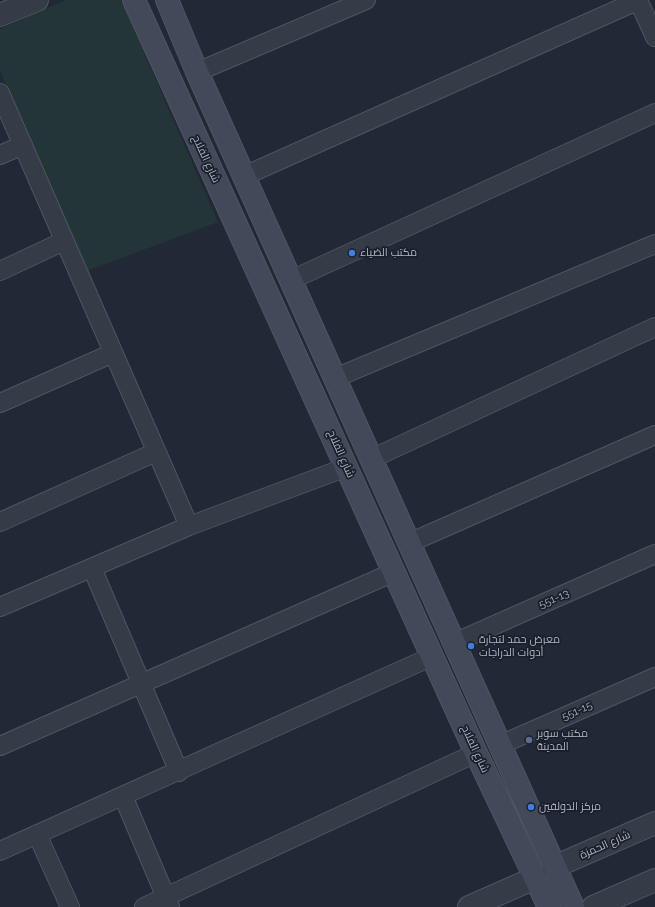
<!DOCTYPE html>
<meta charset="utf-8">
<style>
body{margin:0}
canvas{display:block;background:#212836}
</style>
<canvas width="655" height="907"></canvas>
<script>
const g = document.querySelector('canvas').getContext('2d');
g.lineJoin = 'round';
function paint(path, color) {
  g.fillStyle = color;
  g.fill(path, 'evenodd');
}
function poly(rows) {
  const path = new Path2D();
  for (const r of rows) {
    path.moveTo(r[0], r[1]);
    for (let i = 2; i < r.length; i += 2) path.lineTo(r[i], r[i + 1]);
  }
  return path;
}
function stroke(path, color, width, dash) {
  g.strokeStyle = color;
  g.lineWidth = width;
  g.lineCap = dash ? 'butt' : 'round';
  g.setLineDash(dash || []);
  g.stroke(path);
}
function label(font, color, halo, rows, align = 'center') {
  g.font = font + ' Raleway,Cairo,sans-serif';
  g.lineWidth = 3.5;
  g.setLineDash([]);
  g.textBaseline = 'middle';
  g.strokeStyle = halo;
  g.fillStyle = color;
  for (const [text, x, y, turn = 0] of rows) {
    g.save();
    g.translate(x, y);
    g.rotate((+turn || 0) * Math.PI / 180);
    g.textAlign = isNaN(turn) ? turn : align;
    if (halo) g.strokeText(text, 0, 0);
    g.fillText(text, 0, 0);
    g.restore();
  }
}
const green = poly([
 [66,0,121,0,218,222,84,272,0,70,0,29]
]);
const minor = poly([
 [638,0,655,37],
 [197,72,366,0],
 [0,93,189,526],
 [0,155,23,145],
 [244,176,639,0],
 [0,271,64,241],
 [291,280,655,113],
 [335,378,655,244],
 [0,403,113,353],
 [371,459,655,327],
 [0,522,156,452],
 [409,543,655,435],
 [92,568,179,772],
 [0,607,189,526,347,467],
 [454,643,655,554],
 [500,745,655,677],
 [0,746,394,572],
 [123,796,170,907],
 [37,834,70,907],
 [0,851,433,656],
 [144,907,476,753]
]);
const tertiary = poly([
 [0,15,37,0],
 [554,867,655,823],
 [469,907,535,878],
 [593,907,655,880]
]);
const secondary = poly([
 [134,0,476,753,549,907],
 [167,0,197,72,573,907]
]);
const markers = [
 [352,253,4,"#3f7fe0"],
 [471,646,4,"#3f7fe0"],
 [529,740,4,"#5c6f8a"],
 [531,807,4,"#3f7fe0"]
];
const streetNames = [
 ["شارع الفلاح",206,159,65],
 ["شارع الفلاح",341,454,66],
 ["551-13",554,599,-24],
 ["551-15",577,711,-24],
 ["شارع الفلاح",475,749,65],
 ["شارع الحمزة",605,845,-24]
];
const poiNames = [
 ["مكتب الضياء",360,253],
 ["معرض حمد لتجارة",479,640],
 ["أدوات الدراجات",479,653],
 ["مكتب سوبر",537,734],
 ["المدينة",537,747],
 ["مركز الدولفين",539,807]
];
paint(green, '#243538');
stroke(minor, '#4f5561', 20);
stroke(tertiary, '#4f5561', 24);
stroke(secondary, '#4f5561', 24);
stroke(minor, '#353b47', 18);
stroke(tertiary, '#353b47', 22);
stroke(secondary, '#434959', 22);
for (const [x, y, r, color] of markers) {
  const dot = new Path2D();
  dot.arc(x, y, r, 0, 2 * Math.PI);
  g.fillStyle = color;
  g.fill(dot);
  stroke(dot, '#1a202b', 1.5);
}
label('11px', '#afb5c3', '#1a202b', streetNames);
label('11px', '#afb5c3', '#1a202b', poiNames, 'left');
</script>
